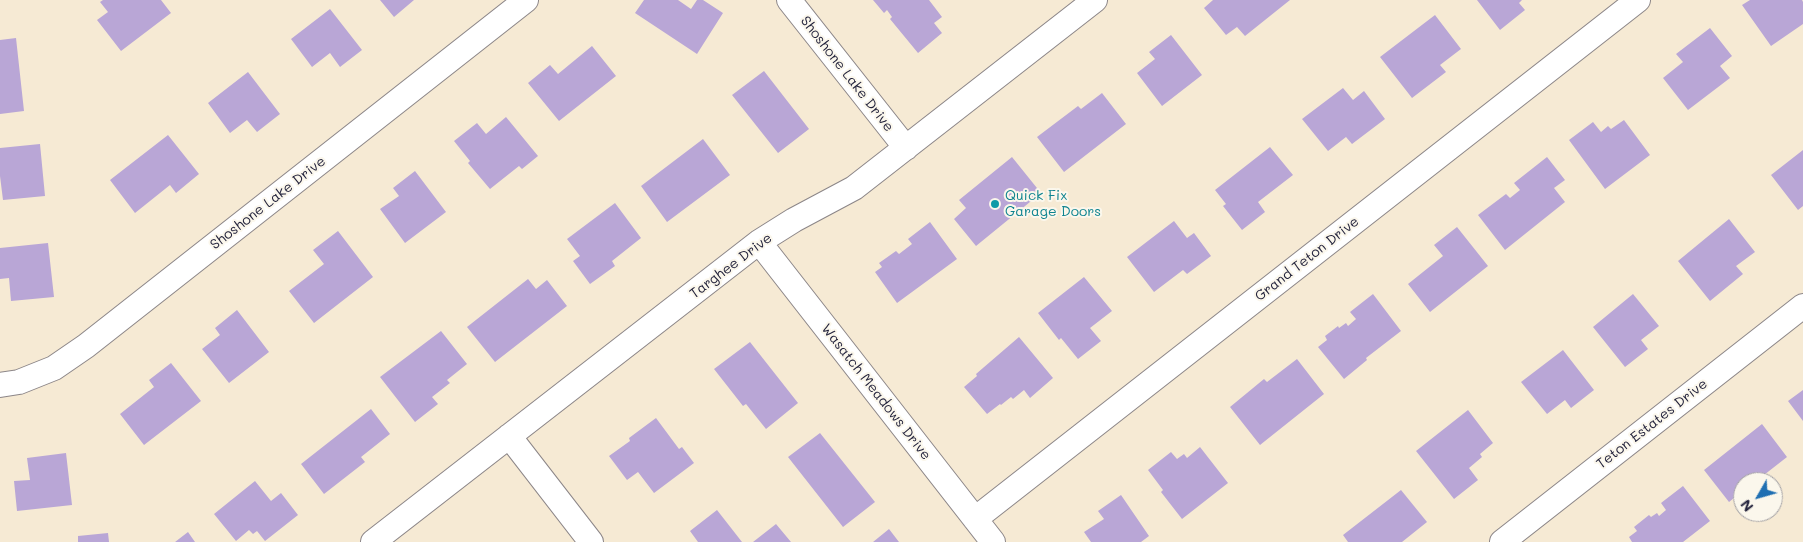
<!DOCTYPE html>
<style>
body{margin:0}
#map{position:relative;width:1803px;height:542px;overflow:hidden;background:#f6ead4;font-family:Mali,sans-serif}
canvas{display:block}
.north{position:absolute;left:1733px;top:472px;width:50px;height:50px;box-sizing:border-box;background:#fbf7ec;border:1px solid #a4a2a5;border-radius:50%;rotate:232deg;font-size:14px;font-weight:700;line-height:20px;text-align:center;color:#22223b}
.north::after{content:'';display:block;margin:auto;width:18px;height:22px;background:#1f6fb2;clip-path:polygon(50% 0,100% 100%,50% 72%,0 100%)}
</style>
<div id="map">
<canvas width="1803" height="542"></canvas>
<div class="north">N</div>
</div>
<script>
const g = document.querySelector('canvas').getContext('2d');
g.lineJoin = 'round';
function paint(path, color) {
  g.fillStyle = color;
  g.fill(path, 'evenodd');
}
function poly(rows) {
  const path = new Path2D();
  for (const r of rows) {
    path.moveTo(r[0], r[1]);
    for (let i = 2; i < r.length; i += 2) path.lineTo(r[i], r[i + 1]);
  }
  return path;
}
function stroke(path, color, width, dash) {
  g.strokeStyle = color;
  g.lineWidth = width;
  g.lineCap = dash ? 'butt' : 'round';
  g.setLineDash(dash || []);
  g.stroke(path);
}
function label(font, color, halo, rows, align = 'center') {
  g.font = font + ' Mali,sans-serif';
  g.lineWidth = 4;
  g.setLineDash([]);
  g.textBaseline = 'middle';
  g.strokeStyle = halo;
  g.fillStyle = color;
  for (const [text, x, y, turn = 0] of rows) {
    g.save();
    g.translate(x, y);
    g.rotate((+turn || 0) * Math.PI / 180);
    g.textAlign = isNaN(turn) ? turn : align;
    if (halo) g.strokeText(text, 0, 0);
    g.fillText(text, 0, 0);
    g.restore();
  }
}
const building = poly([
 [103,0,161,0,171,13,121,51,97,20,108,12,100,2],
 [380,0,414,0,394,17],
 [644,0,678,0,691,9,697,0,703,0,723,13,697,54,635,13],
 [873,0,929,0,942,17,934,23,942,33,918,53,890,19,892,17,887,10,884,13],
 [1213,0,1290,0,1245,36,1237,27,1226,35,1204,8],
 [1477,0,1522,0,1519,3,1525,10,1500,30],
 [1750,0,1802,0,1803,2,1803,24,1771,46,1742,5],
 [330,9,362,50,340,67,330,53,312,67,291,39],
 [1435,15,1461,49,1440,65,1446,72,1412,98,1380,57],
 [1710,28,1732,56,1720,66,1730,78,1688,110,1663,78,1683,62,1676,54],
 [1171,35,1202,75,1162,106,1137,73,1155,59,1149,52],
 [16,38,24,111,0,114,0,40],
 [592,46,616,76,559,121,528,83,550,65,558,74],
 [764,71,809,129,778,153,732,95],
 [248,72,280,114,257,132,247,120,230,133,208,103],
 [1343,88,1353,100,1364,91,1385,119,1352,144,1346,137,1328,151,1302,119],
 [1102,93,1126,124,1064,172,1037,137,1078,106,1081,109],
 [506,117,538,156,522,169,519,166,490,189,468,163,470,161,454,141,477,123,486,134],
 [1624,120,1650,155,1605,189,1569,140,1593,122,1601,132,1608,126,1611,129],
 [168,135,199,174,176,193,170,185,135,213,110,180],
 [703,139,730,175,667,222,641,186],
 [40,144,45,196,3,200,0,176,0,148],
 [1270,147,1293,175,1258,202,1265,212,1242,230,1223,206,1226,204,1215,190],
 [1803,150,1803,206,1798,210,1771,175],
 [1012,157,1041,193,976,246,954,219,966,208,959,200],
 [1547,157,1565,180,1554,188,1565,202,1505,250,1478,215,1506,194,1510,198,1520,190,1514,183],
 [415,171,446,212,405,243,380,209,399,196,393,188],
 [615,203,641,238,612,261,615,266,590,284,573,261,580,256,567,239],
 [1729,219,1755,252,1736,266,1743,274,1710,301,1678,261],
 [1174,221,1187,238,1194,233,1211,256,1187,274,1183,270,1154,292,1127,257],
 [930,222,957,259,897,303,875,272,882,267,879,263,896,251,899,254,912,244,908,239],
 [1457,227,1488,266,1430,312,1408,284,1443,256,1434,245],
 [338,231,373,277,314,323,289,291,324,264,313,250],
 [48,243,54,297,11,301,9,278,0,279,0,248],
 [1084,277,1112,311,1090,328,1101,341,1078,359,1061,338,1059,340,1038,313],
 [528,279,536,289,547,280,567,306,495,362,467,327],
 [1373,294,1401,331,1366,358,1367,360,1344,379,1318,347,1327,340,1325,336,1338,326,1339,328,1346,323,1348,326,1356,319,1350,312],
 [1633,294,1659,326,1641,340,1648,349,1625,367,1593,327],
 [237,310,269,352,229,383,202,349,220,335,215,328],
 [441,331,467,364,447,380,450,383,432,397,438,404,415,422,380,377],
 [1019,337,1053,378,1030,398,1024,390,1013,399,1011,397,1001,405,1000,404,987,414,964,387,977,376,976,374],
 [750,342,798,403,766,429,746,404,743,406,714,369],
 [1563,350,1594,390,1571,408,1565,400,1547,414,1521,382],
 [1297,359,1324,394,1260,445,1230,407,1264,379,1267,382],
 [171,363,201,401,144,445,120,414,154,387,149,380],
 [1803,390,1803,421,1788,401],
 [371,409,390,434,361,457,365,462,324,494,301,464],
 [1468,410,1493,443,1480,454,1482,457,1469,468,1478,480,1454,499,1416,451],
 [656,418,679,449,682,447,694,463,654,493,638,472,627,480,609,456,630,441,629,438],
 [1762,424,1787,457,1755,482,1743,482,1743,491,1729,502,1704,470],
 [820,433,875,502,843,527,788,457],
 [1200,447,1228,483,1182,519,1161,492,1163,490,1148,470,1171,452,1177,459,1184,454,1187,458],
 [66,453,72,505,17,511,14,481,30,480,27,458],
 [255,481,271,501,281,493,298,515,265,541,257,531,253,534,249,530,236,541,214,514],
 [1683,486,1710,521,1683,542,1632,542,1629,537,1637,531,1634,527,1649,515,1651,517,1657,513,1659,516,1666,510,1661,503],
 [1401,490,1427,522,1402,542,1348,542,1343,535],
 [1121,495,1149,536,1141,542,1091,542,1084,532,1104,519,1098,511],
 [717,510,742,542,698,542,690,531],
 [776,524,791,542,753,542],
 [889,529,899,542,873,542],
 [188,532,195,542,175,542],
 [108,533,109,542,78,542,78,536]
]);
const minor = poly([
 [789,0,906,148],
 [759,242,993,542],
 [0,385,19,382,54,368,86,346,526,0],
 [509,436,591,542],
 [975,519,1638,0],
 [373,542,759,242,794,220,854,188,1095,0],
 [1502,542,1803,306]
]);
const markers = [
 [995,204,5,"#0f9aa8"]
];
const streetNames = [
 ["Shoshone Lake Drive",847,74,52],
 ["Shoshone Lake Drive",268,203,-38],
 ["Grand Teton Drive",1307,259,-38],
 ["Targhee Drive",731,266,-37],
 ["Wasatch Meadows Drive",876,392,52],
 ["Teton Estates Drive",1652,424,-38]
];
const cultureNames = [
 ["Quick Fix",1005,196],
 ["Garage Doors",1005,212]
];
paint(building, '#b9a6d6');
stroke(minor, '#8c8688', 26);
stroke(minor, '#fff', 24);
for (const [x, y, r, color] of markers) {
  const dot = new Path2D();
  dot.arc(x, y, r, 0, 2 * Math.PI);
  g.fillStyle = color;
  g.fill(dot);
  stroke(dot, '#fbf7ec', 2);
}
label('14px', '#22223b', '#fbf7ec', streetNames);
label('14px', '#0d838f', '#fbf7ec', cultureNames, 'left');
</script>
